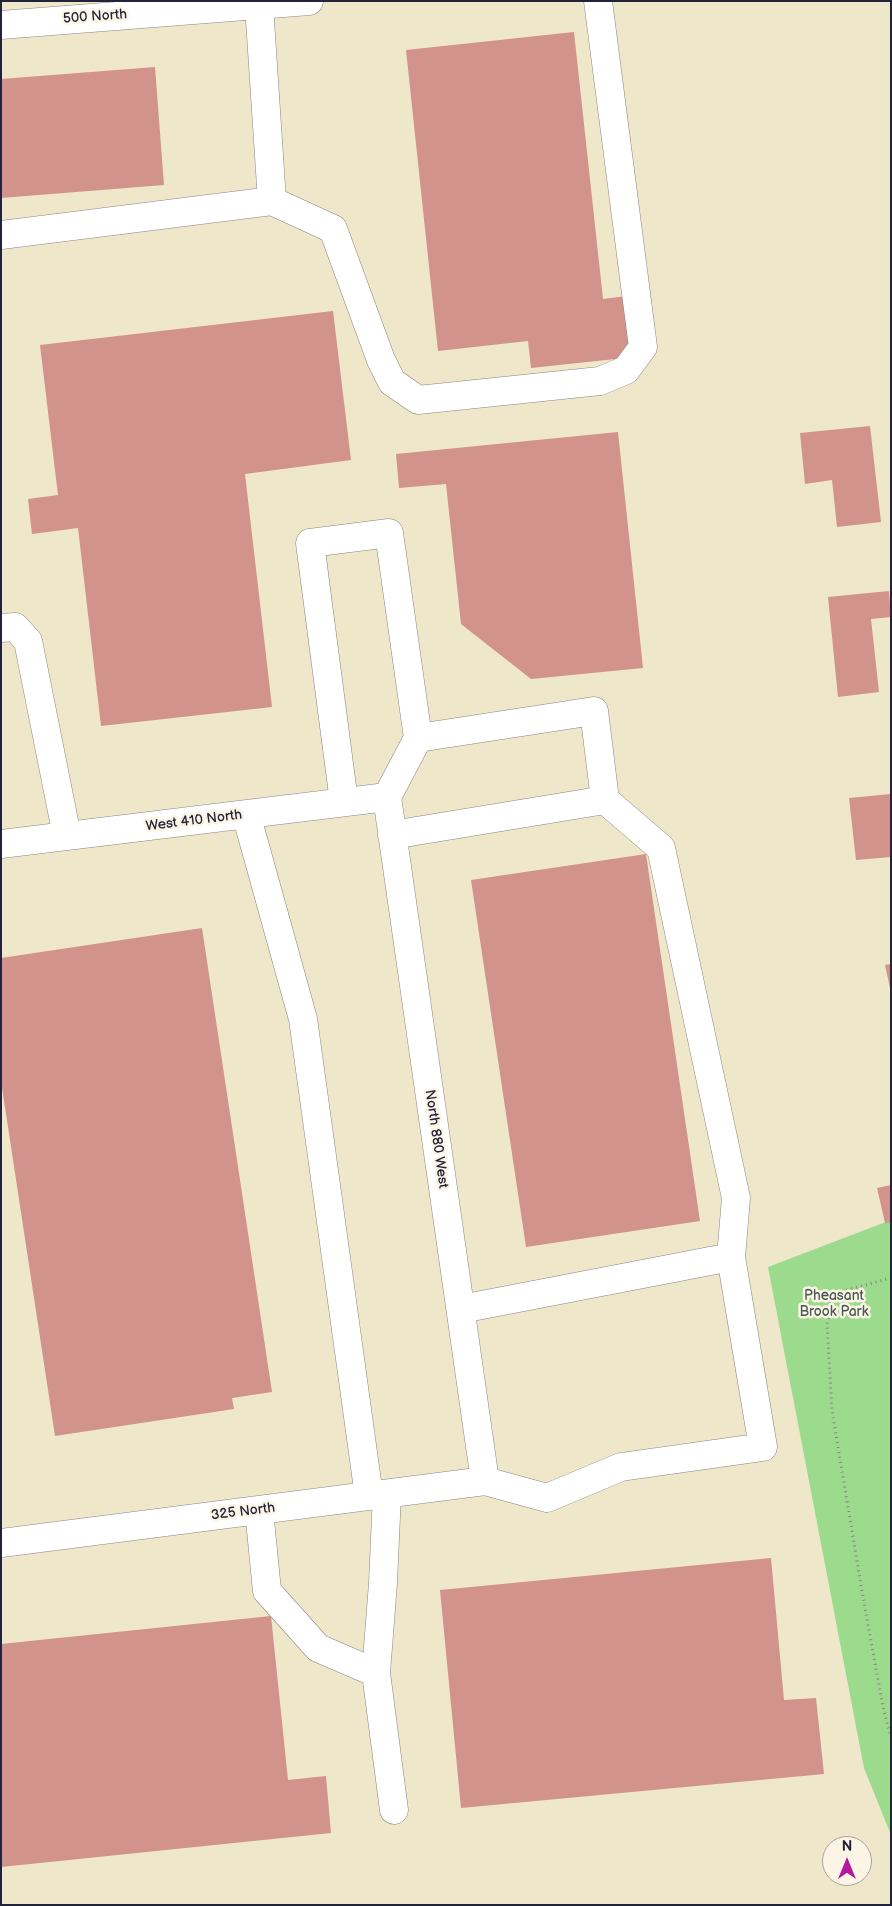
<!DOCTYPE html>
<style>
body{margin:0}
#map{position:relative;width:892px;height:1906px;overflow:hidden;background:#efe7c9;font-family:"Balsamiq Sans",sans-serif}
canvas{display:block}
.frame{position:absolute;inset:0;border:2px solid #22223b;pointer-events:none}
.north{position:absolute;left:822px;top:1836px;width:50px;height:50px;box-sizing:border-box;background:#fcf5e5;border:1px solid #a5a1a1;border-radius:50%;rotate:0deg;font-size:14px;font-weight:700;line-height:20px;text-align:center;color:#22223b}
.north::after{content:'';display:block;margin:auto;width:18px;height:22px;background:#b5179e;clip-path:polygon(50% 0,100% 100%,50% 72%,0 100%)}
</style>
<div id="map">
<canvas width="892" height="1906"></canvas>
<div class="frame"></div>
<div class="north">N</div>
</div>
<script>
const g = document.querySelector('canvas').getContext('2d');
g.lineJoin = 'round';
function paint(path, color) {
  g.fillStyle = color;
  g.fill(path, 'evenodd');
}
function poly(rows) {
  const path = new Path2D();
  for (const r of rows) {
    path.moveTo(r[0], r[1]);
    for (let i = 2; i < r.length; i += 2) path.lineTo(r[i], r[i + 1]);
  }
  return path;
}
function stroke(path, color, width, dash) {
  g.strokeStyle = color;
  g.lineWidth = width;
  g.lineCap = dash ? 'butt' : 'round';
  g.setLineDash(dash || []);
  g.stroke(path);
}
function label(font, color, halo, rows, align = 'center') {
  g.font = font + ' "Balsamiq Sans",sans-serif';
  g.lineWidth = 5;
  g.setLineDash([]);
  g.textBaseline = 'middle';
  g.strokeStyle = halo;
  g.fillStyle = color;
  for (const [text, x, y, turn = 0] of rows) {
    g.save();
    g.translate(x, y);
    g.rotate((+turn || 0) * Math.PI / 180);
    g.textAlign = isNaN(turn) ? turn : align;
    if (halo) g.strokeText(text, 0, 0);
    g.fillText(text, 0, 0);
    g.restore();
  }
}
const green = poly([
 [891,1220,891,1835,864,1768,768,1267]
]);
const building = poly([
 [574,32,603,299,627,296,634,357,531,368,528,341,438,351,406,50],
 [155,67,164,185,1,198,1,79],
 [333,311,351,460,245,474,272,707,101,726,78,528,32,534,28,499,58,495,40,345],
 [870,426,881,522,837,527,832,480,805,484,800,433],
 [618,432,643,668,531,679,461,624,446,484,399,488,396,454],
 [889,591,891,617,871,619,879,692,838,697,828,597],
 [891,794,891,857,856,860,849,798],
 [646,854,700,1221,526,1247,471,880],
 [202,928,272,1392,232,1398,234,1409,55,1436,1,1081,1,958],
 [891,964,891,988,890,988,885,965],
 [891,1185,891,1222,885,1223,877,1188],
 [771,1558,784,1700,816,1698,824,1774,461,1808,440,1590],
 [271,1616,288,1780,326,1776,331,1833,1,1867,1,1644]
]);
const path = poly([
 [891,1278,847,1290,834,1302,827,1324,832,1411,863,1597,883,1707,891,1737]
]);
const minor = poly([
 [1,25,309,1],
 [272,201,333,229,381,360,392,382,418,400,600,381,626,370,643,347,598,1],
 [1,235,272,201,259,5],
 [1,628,15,627,28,641,67,836],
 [387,797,485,1481],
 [387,797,418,738,594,711,605,800,392,835],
 [605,800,661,848,736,1198,731,1257],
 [344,802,310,543,389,533,418,738],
 [246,814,303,1019,369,1496],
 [1,844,387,797],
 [259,1510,267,1591,318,1648,376,1673,394,1810],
 [1,1543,485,1481,547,1498,621,1467,763,1447,731,1257,461,1309],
 [376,1673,383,1583,387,1494]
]);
const streetNames = [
 ["500 North",95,17,-4],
 ["West 410 North",194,821,-7],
 ["North 880 West",436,1139,82],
 ["325 North",243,1512,-7]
];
const parkNames = [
 ["Pheasant",834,1296],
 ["Brook Park",834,1312]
];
paint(green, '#9cda8e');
paint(building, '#d1938c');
stroke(minor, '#888482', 29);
stroke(path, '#888482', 3, [1, 4]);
stroke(minor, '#fff', 28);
label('14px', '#22223b', '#fcf5e5', streetNames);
label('14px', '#475954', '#fcf5e5', parkNames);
</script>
